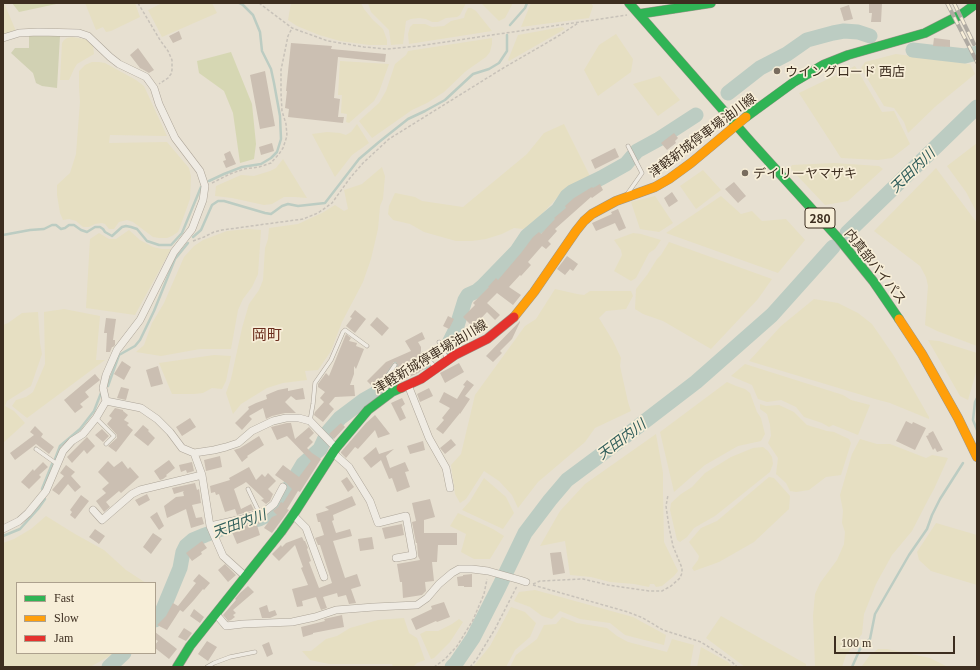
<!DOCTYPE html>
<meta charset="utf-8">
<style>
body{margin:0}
#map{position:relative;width:980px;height:670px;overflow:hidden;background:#e7e0d1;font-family:Georgia,serif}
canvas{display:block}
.frame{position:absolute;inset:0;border:4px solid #3d2e20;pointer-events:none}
.legend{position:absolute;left:16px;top:582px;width:140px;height:72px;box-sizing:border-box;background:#f7eed8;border:1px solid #ada18e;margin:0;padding:5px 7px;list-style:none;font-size:12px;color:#3d2e20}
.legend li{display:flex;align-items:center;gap:8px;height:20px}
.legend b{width:20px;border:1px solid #ada18e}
.scale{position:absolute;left:834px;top:636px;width:121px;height:18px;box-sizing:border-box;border:2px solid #3d2e20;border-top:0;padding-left:5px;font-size:12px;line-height:14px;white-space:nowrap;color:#3d2e20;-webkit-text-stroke:3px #f7eed8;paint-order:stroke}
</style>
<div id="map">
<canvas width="980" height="670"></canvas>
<div class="frame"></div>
<ul class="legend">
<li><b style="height:5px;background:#30b455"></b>Fast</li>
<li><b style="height:5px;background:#ff9f0a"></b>Slow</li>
<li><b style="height:5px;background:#e5322d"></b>Jam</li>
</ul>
<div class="scale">100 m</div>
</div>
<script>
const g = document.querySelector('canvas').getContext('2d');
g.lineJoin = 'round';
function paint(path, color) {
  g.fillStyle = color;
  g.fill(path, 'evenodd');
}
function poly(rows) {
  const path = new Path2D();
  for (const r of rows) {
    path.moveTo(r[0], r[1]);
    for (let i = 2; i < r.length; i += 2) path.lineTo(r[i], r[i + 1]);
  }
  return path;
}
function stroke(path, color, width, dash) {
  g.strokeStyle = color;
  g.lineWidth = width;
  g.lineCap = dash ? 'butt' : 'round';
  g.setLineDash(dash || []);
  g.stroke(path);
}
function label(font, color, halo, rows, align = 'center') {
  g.font = font + ' Georgia,"Noto Sans JP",serif';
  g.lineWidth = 3.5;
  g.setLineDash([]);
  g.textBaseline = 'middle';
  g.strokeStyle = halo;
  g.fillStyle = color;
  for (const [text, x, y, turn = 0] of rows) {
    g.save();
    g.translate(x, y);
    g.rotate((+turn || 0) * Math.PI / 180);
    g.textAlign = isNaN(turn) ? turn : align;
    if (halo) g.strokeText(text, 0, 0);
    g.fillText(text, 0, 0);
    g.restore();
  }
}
const farmland = poly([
 [3,3,4,3,16,31,3,35],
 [85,3,135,3,140,17,111,31,106,32,103,27,96,30],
 [162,3,212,3,217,13,162,37,148,10],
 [291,3,361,3,364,9,373,20,383,29,387,40,387,45,369,45,340,41,319,35,297,26,288,20],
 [368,3,466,3,460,15,457,17,446,18,438,22,432,22,426,19,419,18,411,19,406,21,403,44,391,45,389,30,371,12],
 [481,3,513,3,505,18,499,21],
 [531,3,591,3,593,6,589,18,521,27],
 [468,8,471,8,476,11,492,31,409,44,408,34,410,27,413,24,425,24,432,27,444,26,451,21,464,18,465,14],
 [562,27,565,29,509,61,508,60,518,35],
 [616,34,633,59,631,72,598,96,584,70,599,45],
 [72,37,84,39,89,41,93,45,94,54,77,64,74,69,69,80,60,80,62,43,64,40,67,38],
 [492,38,492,44,490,52,486,57,466,71,444,92,427,103,412,110,372,138,359,121,379,103,386,91,395,64,406,55,408,51],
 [896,54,970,64,975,74,936,106,908,133,904,122,894,108,884,106,861,68,865,62],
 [340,61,389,64,379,92,374,101,349,123,346,122,347,114,341,113,342,95,338,95],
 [92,62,99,62,105,63,136,80,144,86,167,136,110,135,109,143,167,142,189,168,191,176,190,199,180,227,178,232,172,236,167,238,159,238,153,237,133,222,127,220,119,222,114,229,109,229,105,224,102,223,95,224,89,227,83,227,76,221,69,219,63,220,60,213,57,195,57,185,70,173,76,154,80,102,79,87,79,71,85,65],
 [855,66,882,112,894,111,910,144,892,158,878,160,841,158,799,93],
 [660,76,680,100,658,116,633,84],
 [357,124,369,143,352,155,335,177,312,134,327,132,340,133,346,135,351,132],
 [564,124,591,178,579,183,567,187,531,226,523,229,514,228,502,234,486,239,472,241,456,241,424,232,410,224,393,220,388,214,389,206,395,193,415,197,422,201,463,207,527,154,544,133],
 [977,143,977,213,966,192,947,166],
 [283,159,307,198,295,197,284,197,272,204,264,205,232,198,215,196,216,186,241,175,254,176,270,171,276,168],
 [834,163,879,166,883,169,848,201,825,205,790,168,792,165],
 [382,167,385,176,383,199,380,206,378,229,371,259,363,282,342,322,331,351,318,370,305,371,307,380,283,383,267,388,241,404,233,414,226,393,231,379,242,328,249,304,259,290,263,280,265,248,268,239,269,228,298,224,322,213,335,205,344,211,348,209,344,190,362,184],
 [936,168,977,223,977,346,937,331,925,325,928,286,926,277,920,266,874,231],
 [703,170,721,190,696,209,680,186],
 [655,196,673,223,659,232,640,229,631,202],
 [721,196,741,214,752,211,762,221,786,219,805,240,778,273,666,233],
 [248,229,261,230,258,274,252,287,243,299,238,310,231,349,200,349,161,356,136,352,144,345,152,323,164,303,184,257,194,246,203,240,227,231],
 [129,230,140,240,153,247,162,249,171,249,135,315,86,308,90,239,99,233,109,239,116,239],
 [633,233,641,234,661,240,655,249,649,253,636,278,631,281,614,271,622,255,621,250,614,240],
 [669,242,772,279,758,299,711,349,663,321,643,314,635,309,636,289,647,275,657,259,661,255],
 [555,289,577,294,584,295,590,291,631,291,633,296,626,309,606,311,599,318,613,341,621,358,620,366,628,402,631,411,595,428,585,442,538,482,518,508,512,495,499,481,484,471,466,499,460,503,455,494,451,465,461,454,475,395,525,326,536,319],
 [814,299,838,303,858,313,872,324,894,356,929,417,929,419,890,403,875,399,749,361,781,326],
 [64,309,100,316,96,360,105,360,27,418,12,406,16,400,26,397,33,392,45,364,44,312],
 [38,312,40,343,42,354,31,386,7,401,5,406,14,411,25,423,3,443,3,325,8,323,22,313],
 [928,340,939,341,977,353,977,369,968,400,960,396],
 [214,355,231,356,226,381,222,389,212,388,203,393,194,394,172,394,159,363],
 [745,364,843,395,851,400,870,405,858,435,833,425,829,427,822,423,804,417,796,407,781,400,767,402,758,399,752,385,731,376],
 [727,382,736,386,745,389,750,393,757,412,761,418,765,434,761,441,738,446,705,465,674,492,660,432],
 [760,404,766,406,779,405,794,412,807,425,827,431,834,432,849,439,851,443,841,475,826,477,809,490,796,492,790,491,786,483,776,474,778,458,768,443,771,436,770,425,767,414,760,409],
 [656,434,663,473,663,492,664,542,678,571,674,576,662,586,656,587,654,584,650,584,649,587,634,584,610,582,591,577,570,575,565,541,540,546,560,511,585,484],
 [860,439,877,444,890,444,926,458,932,455,948,458,934,489,929,498,912,531,892,555,876,584,864,614,862,634,846,655,842,667,815,667,813,616,815,594,820,583,837,560,844,544,845,532,842,523,843,511,840,495,852,454],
 [763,447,768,451,772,457,773,464,770,472,715,516,694,528,687,537,680,542,677,540,670,510,671,503,681,494,692,487,705,473,731,457,753,448],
 [769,477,774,478,790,496,789,509,754,542,719,562,694,571,692,568,698,560,699,556,689,542,701,528,717,521],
 [484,478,506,497,514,513,503,529,462,510,470,501],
 [458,513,493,529,504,536,490,559,474,559,461,552,466,534,450,526],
 [46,516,75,534,104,550,126,570,146,583,17,583,17,653,115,653,90,667,3,667,3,543,14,539,31,529],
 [936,523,977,535,977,585,931,571,919,560,917,552],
 [535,590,633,617,666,635,664,645,625,635,610,623,580,619,560,611,552,619,542,616,530,607,514,601,519,592],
 [511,607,525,612,536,623,530,637,515,650,506,667,473,667,490,646],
 [721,616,806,664,806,667,745,667,706,638],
 [562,617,577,623,607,628,617,636,628,642,667,652,672,639,694,645,690,667,510,667,516,655,537,639,544,625,556,624],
 [404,618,409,633,417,638,425,660,417,663,413,667,393,667,392,664,329,664,310,660,302,651,311,651,326,639,337,636,350,628,378,620],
 [459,619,463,622,450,642,434,658,431,659,420,634,426,631,438,631,452,624],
 [701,647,728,662,732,667,697,667],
 [878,649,887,649,930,658,948,667,862,667,862,666,870,655]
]);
const green = poly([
 [12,3,61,3,19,12],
 [231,52,252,104,256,144,254,159,240,163,233,113,224,91,199,73,197,61]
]);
const cemetery = poly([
 [29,35,60,36,57,88,42,86,36,83,33,73,11,53,15,48,29,48]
]);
const stream = poly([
 [510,25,525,8,527,3],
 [209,181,224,174,242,167,261,164,271,158,277,152,281,139,280,116,274,83,271,69,262,51,260,32,253,15,243,5,239,3],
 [3,235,30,230,44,229,52,225,56,225,61,229,65,228,69,225,74,225,81,230,87,232,95,227,100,227,103,229,105,232,112,236,122,227,126,226,131,227,137,229,147,241,159,245,171,245,182,233,201,187],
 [193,237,201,230,212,205,218,201,224,201,265,213,271,214,282,206,288,204,298,206,325,203,359,159,379,142,408,119,425,111,445,100,473,74,489,69,499,63,507,51,507,35],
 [108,386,119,355,135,346,140,340,154,311,175,259,188,243],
 [977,398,975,402,973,420,977,430],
 [55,459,60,446,80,429,94,411,101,393],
 [42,489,52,464],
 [3,536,20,529,38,509,45,499],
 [852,667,860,649,870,639,875,614,909,555,927,529,932,515,940,499,963,463]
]);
const river = poly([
 [913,50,965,56,977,53],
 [728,93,760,68,787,54,807,40,833,33,844,31,858,32,870,36],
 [847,233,977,107],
 [446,349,456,329,465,300,468,295,477,291,483,286,517,251,527,236,558,210,567,196,572,192,601,178,626,164,637,151,659,139,696,115],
 [155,620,161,614,180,568,183,552,186,546,193,540,205,535,227,527,259,519,269,514,278,506,303,464,320,449,328,432,340,418,364,400,380,391,387,385,390,378,399,368,415,362,426,362],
 [109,667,124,653],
 [452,667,456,663,473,638,499,587,525,533,550,500,567,480,610,448,696,382,772,315,833,247]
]);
const building = poly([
 [869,3,882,3,881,22,871,22,872,13,869,13],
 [849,5,853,19,844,21,840,8],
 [179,31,182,39,173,43,169,36],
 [934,38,950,40,950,47,933,46],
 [291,43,332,46,331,49,386,54,385,62,338,57,334,98,340,99,338,117,344,117,343,123,288,117,289,109,285,108,287,91,286,91],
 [138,48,154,70,149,73,142,69,140,68,130,55],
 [265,71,275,126,260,129,250,75],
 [674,133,678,138,675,141,676,143,667,150,661,143],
 [272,143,274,151,261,155,259,147],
 [615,148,619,157,595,169,591,160],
 [230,151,236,164,226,168,223,161,226,160,224,154],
 [734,182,746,196,738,203,725,189],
 [600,184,603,190,592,198,591,197,555,229,557,231,548,241,551,244,546,249,542,246,528,262,531,265,521,276,520,275,509,287,521,295,513,305,497,293,487,303,500,315,495,320,487,312,473,327,463,317,475,305,473,303,489,287,488,287,496,278,498,280,521,253,533,237,539,232,541,234,555,219,554,218,566,208,565,206,574,198,592,187,593,188],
 [672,192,678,201,669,207,664,198],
 [618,209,626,228,619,231,615,223,596,231,592,223,612,214,611,212],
 [567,256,578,264,573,271,570,269,565,275,557,269],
 [355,310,366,319,355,333,346,326,352,318,350,317],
 [448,316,454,319,449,329,443,326],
 [377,317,389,328,382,336,370,325],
 [106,318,116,319,113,340,115,340,115,345,113,347,112,347,110,352,106,352,107,333,104,333],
 [520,321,520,322,512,339,500,351,502,353,493,362,486,356],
 [422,332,425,339,418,342,421,347,421,351,420,355,422,357,422,361,425,368,418,373,395,384,391,376,398,365,396,362,394,362,379,384,374,388,367,381,386,362,411,351,405,341],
 [346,334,351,338,349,341,357,343,356,346,364,349,356,369,354,366,354,374,350,385,354,385,355,396,335,397,329,404,334,409,323,422,314,415,315,412,324,402,320,398,325,392,318,387,318,384,326,373,329,376],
 [122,361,131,367,124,380,114,374],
 [459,363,464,372,445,383,440,373],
 [158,366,163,384,151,387,146,370],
 [95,374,100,380,85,392,89,397,80,404,83,407,75,413,64,400],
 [467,380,474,385,465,396,470,399,460,414,460,413,443,434,436,429,444,420,442,418,450,408,439,402,444,392,457,399,465,386,463,385],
 [121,387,129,389,126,400,117,398],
 [288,388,288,391,303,388,305,399,296,400,291,396,285,402,296,413,285,413,272,416,266,419,263,408,249,416,252,419,242,430,235,423,249,409,248,407,256,403,267,399,266,395,278,390],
 [429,388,433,396,420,402,417,394],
 [402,398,405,404,401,407,406,418,400,421,391,403],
 [115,408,123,410,123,411,128,415,124,420,129,423,127,425,133,430,116,452,108,446,117,438,117,435,107,424,112,418,109,416],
 [375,415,390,434,378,438,375,430,358,449,355,447,346,458,341,453,341,452,366,423],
 [190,418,196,427,182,436,176,427],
 [906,421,912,424,913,422,926,428,915,450,896,441],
 [287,423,291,423,295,439,309,427,314,433,309,438,313,442,307,448,312,453,321,459,300,492,298,491,287,509,289,510,272,533,264,528,272,517,277,515,273,511,278,507,281,502,283,503,292,489,286,483,275,475,283,465,299,477,311,461,287,436,277,440,271,427],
 [341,423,345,427,334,439,329,434],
 [143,425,149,430,148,431,155,438,148,446,134,435],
 [35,426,43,434,41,437,54,447,49,454,36,444,15,460,10,453,34,435,30,432],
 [102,429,109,436,103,442,95,435],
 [933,431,943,450,937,452,935,448,933,450,926,436,929,435,928,434],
 [259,436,264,445,247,456,248,457,242,462,234,450,240,448],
 [87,437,95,446,87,454,84,450,72,463,67,457],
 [451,439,456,445,445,454,440,448],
 [423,441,425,450,410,454,407,446],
 [376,447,379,454,394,449,386,456,390,468,405,462,409,471,405,472,410,487,397,492,392,478,389,479,381,460,371,468,363,458],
 [220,456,222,467,206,471,204,460],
 [169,460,175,468,166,475,167,476,163,479,160,480,154,471],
 [108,461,114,467,122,461,128,469,130,467,139,477,121,493,119,491,106,502,110,507,104,512,96,501,106,493,102,489,109,483,98,472],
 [43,462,48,467,39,475,41,477,29,489,21,482,33,469,34,471],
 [192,462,194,471,187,473,186,470,181,472,179,465],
 [66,465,75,472,71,476,81,487,75,492,68,484,59,495,52,490,64,476,60,473],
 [249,467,256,480,262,474,265,477,268,473,276,481,268,489,273,494,270,501,266,504,261,500,264,499,246,482,243,484,242,482,243,484,234,489,241,509,251,504,254,510,237,515,235,509,225,512,219,494,216,495,215,492,211,493,210,486,230,480,229,478],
 [347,477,354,487,348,492,341,481],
 [195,483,197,490,199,489,201,503,192,505,196,518,202,517,204,524,191,528,186,509,167,518,164,506,176,497,184,496,183,492,184,491,174,494,172,488],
 [147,494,150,500,139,506,135,500],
 [81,495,89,501,75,519,70,515,72,512,70,510],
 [352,496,356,505,333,515,334,520,332,521,336,533,350,529,352,536,333,541,345,578,357,574,361,586,351,589,356,603,349,604,346,595,338,597,337,593,323,597,327,608,321,610,316,597,302,601,303,606,297,607,292,589,308,585,301,568,303,567,295,545,279,561,272,554,281,545,282,547,286,543,302,537,304,541,305,541,308,548,307,549,311,561,309,562,319,588,332,583,320,545,318,545,315,538,324,535,320,522,318,522,316,514,329,510,325,507,338,502],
 [430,499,435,517,424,520,424,533,457,533,457,545,438,545,437,562,432,562,434,581,425,582,426,591,422,595,403,598,402,582,400,582,397,564,420,560,418,556,417,543,416,543,412,522,416,521,412,503],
 [157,512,164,526,159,530,150,517],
 [258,519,260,525,256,522,260,535,237,544,232,532,241,528,240,525],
 [402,524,404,535,385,539,382,528],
 [95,529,105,536,99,544,89,537],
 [153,533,162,539,151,554,143,547],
 [372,537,374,549,360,551,358,539],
 [202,541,207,548,201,552,202,554,192,561,186,553],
 [561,552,565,573,553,575,550,553],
 [225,564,236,575,228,582,218,570],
 [199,574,210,583,204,590,203,589,194,600,183,612,180,610,167,630,157,625,166,616,173,603,178,606,196,583,193,581],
 [472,574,472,587,464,587,464,586,458,586,457,577,463,576,463,575],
 [248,586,254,592,233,610,236,613,233,615,235,617,231,620,228,621,223,615,236,600,235,599,240,593],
 [444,602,450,617,437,622,436,621,416,630,411,619,432,609,431,606],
 [267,605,269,612,275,610,277,615,270,618,262,618,259,608],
 [194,609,204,617,200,623,190,616],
 [342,615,344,627,313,633,313,634,303,637,301,627,325,621,324,619],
 [184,628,192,633,186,641,178,637],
 [155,632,177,649,169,659,155,648,155,645,158,641,155,639],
 [207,641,217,647,208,661,198,654],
 [269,642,273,654,267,657,262,645]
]);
const path = poly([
 [138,3,160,40,168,51,172,60,172,70,171,74,168,78,159,84],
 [259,3,292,28,328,41,364,47,387,49,418,46,627,15],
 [212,183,230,174,244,169,259,167,271,163,279,154,283,148,287,136,286,124,282,111,281,93,281,70,288,36,292,28],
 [193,241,204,237,214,232,222,230,303,219,318,213,332,203,350,178,363,163,389,139,500,70,560,35,578,23],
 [533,584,540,581,583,579,608,585,649,591,662,591,671,586,680,578,682,573,682,568,673,546,669,527,666,506,668,495],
 [533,585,628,612,643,618,663,630,701,642,732,662,737,667],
 [434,667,445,659,457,646,473,620,484,594,487,579],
 [470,667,476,660,495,629,517,586]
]);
const lane = poly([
 [628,193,642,173,628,146],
 [439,342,447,359],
 [423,354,436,368],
 [390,394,382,384,395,365],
 [96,418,114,436,106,444],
 [310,421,313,404,315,383,331,360,343,332,345,330,367,346],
 [36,449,57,464],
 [248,489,260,514],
 [207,667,214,663,230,657,255,652]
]);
const street = poly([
 [3,38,19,33,38,32,79,33,88,36,110,57,119,64,146,77,154,88,159,104,175,138,200,171,205,186,203,200,192,229,174,252,140,320,117,350,106,375,103,388,106,401,96,418,83,434,72,441,63,451,46,491,28,513,19,521,3,529],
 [408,385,429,438,446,468,450,488],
 [106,401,141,408,157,419,170,432,182,448,194,453,214,450,226,447,238,443,252,431,273,421,286,418,299,418,310,421,336,448],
 [194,453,202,475,210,526,242,519,264,512,274,504,283,487],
 [333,453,349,467,370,501,378,523,406,516,413,555,396,558],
 [93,510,102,520,132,494,140,490,202,475],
 [293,515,306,528,324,577],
 [210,526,223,556,245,576],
 [216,614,226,626,243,624,292,622,315,617,336,610,374,607,417,605,427,598,439,584,452,573,459,569,472,569,488,571,520,580,526,582]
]);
const fast = poly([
 [629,3,751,142,839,239,873,281,899,319],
 [639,14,711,3],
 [746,117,794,82,823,65,848,55,925,33,962,14,977,3],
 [177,667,190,646,281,532,293,515,336,448,368,410,392,392,401,388]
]);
const slow = poly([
 [514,317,534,292,576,231,584,221,592,214,616,201,655,187,669,179,691,163,746,117],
 [899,319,922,354,958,418,977,457]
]);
const jam = poly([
 [401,388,421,379,455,355,487,339,514,317]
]);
const rail = poly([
 [947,3,977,62],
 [954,3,974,44]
]);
const markers = [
 [777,71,4,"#786c5e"],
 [745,173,4,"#786c5e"]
];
const shields = [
 [820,218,30]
];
const shieldNames = [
 ["280",820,218]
];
const poiNames = [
 ["ウイングロード 西店",785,71],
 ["デイリーヤマザキ",753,173]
];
const streetNames = [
 ["津軽新城停車場油川線",702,135,-37],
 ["内真部バイパス",876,266,52],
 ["津軽新城停車場油川線",430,356,-31]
];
const waterNames = [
 ["天田内川",912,170,-44],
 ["天田内川",621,439,-37],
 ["天田内川",239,523,-20]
];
const quarterNames = [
 ["岡町",267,334]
];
paint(farmland, '#e6dfc2');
paint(green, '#d6d7b3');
paint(cemetery, '#d1d1b3');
stroke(stream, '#bcccc2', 2.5);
stroke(river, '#bcccc2', 15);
paint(building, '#cbbfb2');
stroke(lane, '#ada599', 4.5);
stroke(street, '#ada599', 8);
stroke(fast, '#9c958a', 10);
stroke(slow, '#9c958a', 10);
stroke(jam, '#9c958a', 10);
stroke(path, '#c8c2b9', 1.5, [3, 2]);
stroke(lane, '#efebe3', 3.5);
stroke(street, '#efebe3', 7);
stroke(fast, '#30b455', 9);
stroke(slow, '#ff9f0a', 9);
stroke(jam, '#e5322d', 9);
stroke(rail, '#afaaa2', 4);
stroke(rail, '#f7eed8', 2.5, [8]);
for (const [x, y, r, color] of markers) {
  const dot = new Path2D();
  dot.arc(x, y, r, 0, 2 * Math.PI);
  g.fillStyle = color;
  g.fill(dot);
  stroke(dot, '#f7eed8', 1.5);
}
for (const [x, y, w] of shields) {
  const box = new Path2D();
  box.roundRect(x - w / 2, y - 10, w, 20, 3);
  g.fillStyle = '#f7eed8';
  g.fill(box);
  stroke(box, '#3d2e20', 1);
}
label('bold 12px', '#3d2e20', null, shieldNames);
label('13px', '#3d2e20', '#f7eed8', poiNames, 'left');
label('13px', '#3d2e20', '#f7eed8', streetNames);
label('italic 14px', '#2f5d5a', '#f7eed8', waterNames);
label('15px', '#6b2e1e', '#f7eed8', quarterNames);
</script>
